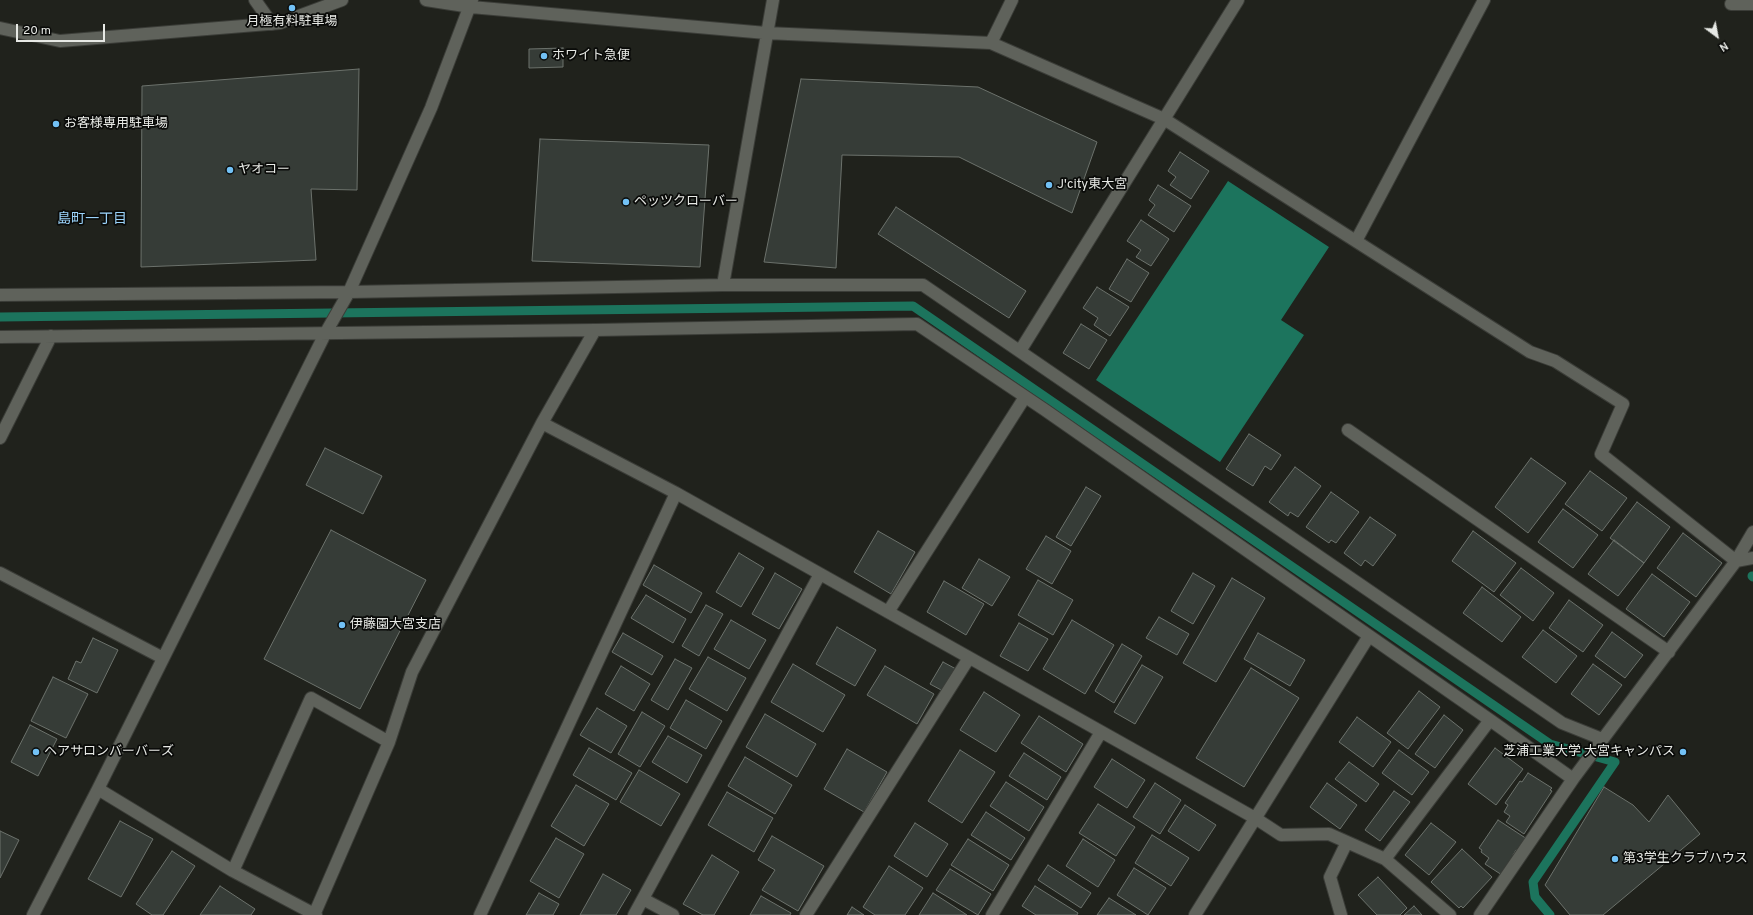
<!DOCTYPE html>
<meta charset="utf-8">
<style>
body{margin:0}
#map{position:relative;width:1753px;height:915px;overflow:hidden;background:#20221c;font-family:Overpass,sans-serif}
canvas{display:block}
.north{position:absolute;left:1697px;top:16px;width:40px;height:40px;-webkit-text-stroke:3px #0a0b09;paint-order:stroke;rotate:148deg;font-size:11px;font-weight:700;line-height:16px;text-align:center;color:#e7e9e5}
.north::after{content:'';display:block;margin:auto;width:14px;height:18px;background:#e7e9e5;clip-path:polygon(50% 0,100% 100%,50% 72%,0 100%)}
.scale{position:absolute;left:16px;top:24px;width:89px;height:18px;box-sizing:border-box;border:2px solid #e7e9e5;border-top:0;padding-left:5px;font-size:12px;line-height:14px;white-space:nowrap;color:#e7e9e5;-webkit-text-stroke:3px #0a0b09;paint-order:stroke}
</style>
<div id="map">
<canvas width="1753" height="915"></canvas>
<div class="north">N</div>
<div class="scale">20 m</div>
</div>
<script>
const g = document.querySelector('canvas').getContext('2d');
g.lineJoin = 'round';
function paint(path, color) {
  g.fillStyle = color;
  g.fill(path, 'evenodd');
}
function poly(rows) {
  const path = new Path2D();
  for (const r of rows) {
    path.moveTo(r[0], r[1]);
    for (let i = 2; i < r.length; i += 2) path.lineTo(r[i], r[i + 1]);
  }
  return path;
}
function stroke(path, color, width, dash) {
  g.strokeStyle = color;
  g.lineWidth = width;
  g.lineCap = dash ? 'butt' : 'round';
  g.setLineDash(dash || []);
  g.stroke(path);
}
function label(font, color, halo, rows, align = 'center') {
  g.font = font + ' Overpass,"Noto Sans JP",sans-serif';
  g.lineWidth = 3.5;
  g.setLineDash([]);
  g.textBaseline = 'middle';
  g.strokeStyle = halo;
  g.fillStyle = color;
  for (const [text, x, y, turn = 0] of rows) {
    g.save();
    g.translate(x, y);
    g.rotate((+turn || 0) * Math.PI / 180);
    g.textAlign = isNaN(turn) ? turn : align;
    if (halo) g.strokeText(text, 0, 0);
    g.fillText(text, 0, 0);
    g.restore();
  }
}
const water = poly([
 [1228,181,1329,247,1281,320,1304,335,1220,462,1096,380]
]);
const stream = poly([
 [0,317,913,306,1550,744,1615,762,1533,882,1535,897,1550,915],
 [1752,576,1753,577]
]);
const building = poly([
 [563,48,563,67,529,68,529,49,563,48],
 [359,69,357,190,311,189,316,260,141,267,142,86,359,69],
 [801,79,978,87,1097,142,1072,213,959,157,842,155,836,268,764,262,801,79],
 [540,139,709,145,700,267,532,261,540,139],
 [1180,152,1209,171,1191,199,1170,185,1176,177,1168,171,1180,152],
 [1158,185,1191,206,1174,232,1148,215,1155,205,1149,200,1158,185],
 [896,207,1026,291,1009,318,878,234,896,207],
 [1141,220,1169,239,1151,266,1136,257,1141,250,1127,241,1141,220],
 [1127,259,1149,273,1131,302,1109,289,1127,259],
 [1097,287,1129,307,1110,336,1094,325,1098,318,1083,308,1097,287],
 [1081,324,1107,340,1089,369,1063,353,1081,324],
 [1249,434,1281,455,1271,470,1265,466,1253,486,1226,469,1249,434],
 [325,448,382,476,363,514,306,485,325,448],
 [1531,458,1566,483,1528,533,1495,507,1531,458],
 [1295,467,1321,486,1298,517,1290,512,1288,516,1269,502,1295,467],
 [1590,471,1627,498,1602,531,1565,504,1590,471],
 [1086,487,1101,496,1071,546,1056,537,1086,487],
 [1331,492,1359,512,1336,543,1331,540,1329,543,1306,527,1331,492],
 [1637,502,1670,527,1644,563,1610,538,1637,502],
 [1563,509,1598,535,1573,568,1538,542,1563,509],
 [1370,517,1396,535,1373,566,1365,560,1361,566,1344,553,1370,517],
 [331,530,426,580,360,709,264,659,331,530],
 [878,531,915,552,891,594,854,572,878,531],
 [1473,531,1516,563,1494,592,1452,561,1473,531],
 [1683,533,1722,563,1696,597,1657,568,1683,533],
 [1046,536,1071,551,1052,584,1026,569,1046,536],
 [1614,540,1644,563,1618,596,1588,574,1614,540],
 [739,553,764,568,741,607,716,592,739,553],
 [979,559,1010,577,992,606,962,588,979,559],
 [654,565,702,593,691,613,643,585,654,565],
 [1521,568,1554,593,1533,621,1500,595,1521,568],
 [775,573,802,589,779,629,752,614,775,573],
 [1193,573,1215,586,1193,624,1171,611,1193,573],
 [1652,574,1690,602,1664,637,1626,609,1652,574],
 [1232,578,1265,598,1216,682,1183,663,1232,578],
 [1038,580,1073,600,1053,635,1018,615,1038,580],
 [944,581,984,604,966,635,927,612,944,581],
 [1482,587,1521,617,1502,642,1463,613,1482,587],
 [646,595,686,619,673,643,631,618,646,595],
 [1569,600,1603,625,1583,652,1549,628,1569,600],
 [706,605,723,614,699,656,682,646,706,605],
 [1159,617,1189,634,1177,655,1146,638,1159,617],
 [731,620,766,640,749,669,714,649,731,620],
 [1072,620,1114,645,1085,694,1043,669,1072,620],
 [1019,623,1048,639,1028,671,1000,656,1019,623],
 [837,627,876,650,855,686,816,664,837,627],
 [1543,630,1577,656,1556,683,1522,657,1543,630],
 [1612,632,1643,655,1625,678,1595,656,1612,632],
 [623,633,663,656,652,675,612,652,623,633],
 [1258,633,1305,660,1290,686,1244,659,1258,633],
 [93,638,118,650,97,693,68,679,76,661,81,663,93,638],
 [1122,644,1142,656,1114,703,1095,691,1122,644],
 [708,657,746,678,727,711,689,689,708,657],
 [675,659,692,668,668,710,651,700,675,659],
 [943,662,956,669,943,691,930,684,943,662],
 [793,664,845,695,823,732,771,702,793,664],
 [1593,664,1622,685,1599,715,1571,694,1593,664],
 [1142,665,1163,677,1135,724,1114,712,1142,665],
 [621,666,650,684,634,711,605,694,621,666],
 [885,666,934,694,917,724,867,695,885,666],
 [1251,668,1299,698,1244,787,1196,758,1251,668],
 [53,677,88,694,66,738,31,721,53,677],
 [1419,691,1440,707,1408,749,1387,733,1419,691],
 [984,692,1020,715,996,752,960,730,984,692],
 [686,700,722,721,706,749,670,728,686,700],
 [597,708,627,726,611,753,580,735,597,708],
 [642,712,665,726,640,767,618,754,642,712],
 [765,714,816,744,797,777,746,747,765,714],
 [1444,715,1463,730,1435,768,1415,754,1444,715],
 [1039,716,1083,744,1066,772,1021,743,1039,716],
 [1357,717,1391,742,1373,767,1339,742,1357,717],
 [30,725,57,739,38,776,11,762,30,725],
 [668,736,702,755,687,783,652,762,668,736],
 [589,748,632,773,616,800,573,775,589,748],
 [1495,748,1523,769,1496,805,1468,784,1495,748],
 [847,749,887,772,864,812,824,789,847,749],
 [960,750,995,772,962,823,928,801,960,750],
 [1399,750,1429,772,1412,795,1382,773,1399,750],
 [1024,753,1061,777,1047,800,1009,776,1024,753],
 [745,757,792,785,775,814,728,786,745,757],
 [1112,759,1145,780,1127,808,1094,787,1112,759],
 [1349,762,1379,784,1366,802,1335,779,1349,762],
 [639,770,680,794,661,826,620,802,639,770],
 [1528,773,1552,788,1550,790,1552,791,1524,834,1506,822,1510,816,1504,812,1508,805,1505,803,1520,781,1522,782,1528,773],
 [1006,782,1044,807,1029,831,990,806,1006,782],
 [1155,783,1181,800,1160,834,1133,817,1155,783],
 [1327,783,1357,805,1340,829,1310,807,1327,783],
 [576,785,609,804,584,846,551,826,576,785],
 [1604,787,1633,805,1649,822,1668,795,1700,834,1603,915,1570,915,1545,885,1604,787],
 [1394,791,1410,802,1380,841,1365,830,1394,791],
 [727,792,773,818,754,852,708,825,727,792],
 [1098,804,1135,827,1116,856,1079,833,1098,804],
 [1185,805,1216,825,1199,851,1168,831,1185,805],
 [986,812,1025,838,1011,860,971,835,986,812],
 [1498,820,1527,839,1519,851,1516,850,1513,855,1515,856,1502,875,1485,864,1489,858,1481,852,1482,850,1479,848,1498,820],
 [120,821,153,839,121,897,88,879,120,821],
 [915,823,948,844,927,877,894,856,915,823],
 [1431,823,1456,842,1429,875,1405,855,1431,823],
 [0,831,19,840,0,878,0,831],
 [1152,835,1189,858,1171,886,1135,863,1152,835],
 [772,836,824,866,798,911,762,890,775,870,758,860,772,836],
 [556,838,584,854,559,898,530,881,556,838],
 [968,839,1009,865,993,891,951,865,968,839],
 [1083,839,1115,860,1098,887,1066,866,1083,839],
 [1462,849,1492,877,1463,908,1461,906,1459,908,1431,882,1462,849],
 [172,851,195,866,163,915,152,915,136,904,172,851],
 [712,855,739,872,714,915,703,915,683,904,712,855],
 [1048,865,1091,893,1081,908,1038,880,1048,865],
 [889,866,923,888,905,915,875,915,863,907,889,866],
 [1134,868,1166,888,1148,915,1117,895,1134,868],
 [950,869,991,894,978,915,936,890,950,869],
 [603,874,631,890,616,915,580,915,603,874],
 [1378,877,1407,908,1400,915,1377,915,1358,895,1378,877],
 [220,886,255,909,251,915,200,915,220,886],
 [1035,886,1078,913,1077,915,1036,915,1022,906,1035,886],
 [539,893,559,904,553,915,526,915,539,893],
 [933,893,967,915,919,915,933,893],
 [761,896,791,913,790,915,750,915,761,896],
 [1109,898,1136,915,1097,915,1109,898],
 [1414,906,1422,915,1404,915,1414,906],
 [852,907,864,915,847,915,852,907]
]);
const minor = poly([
 [255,0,272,24],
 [426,0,471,7,766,33,991,43,1164,119,1530,352,1555,361,1623,404,1601,454,1736,561,1753,558],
 [1731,4,1753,4],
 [0,28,60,41,280,23,342,0],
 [991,43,1012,0],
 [1356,241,1484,0],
 [723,285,773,0],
 [0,295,349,292,723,285,923,285,1562,723,1602,739],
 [0,337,595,330,917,324,1045,410,1490,720,1573,779],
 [1020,351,1238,0],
 [542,423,676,493,1255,818,1281,835,1329,834,1385,859,1450,915],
 [1348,430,1669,652],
 [0,438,51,336],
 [0,573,163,658],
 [888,612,1025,397],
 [98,789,233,871,316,915],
 [1385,859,1490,720],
 [233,871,311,698,389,742],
 [643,899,673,915],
 [33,915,98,789,325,334,349,292,431,108,472,0],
 [314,915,389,742,412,672,542,423,595,330],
 [480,915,676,493],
 [634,915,820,574],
 [806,915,969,658],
 [992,915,1101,732],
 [1195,915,1369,636],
 [1341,915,1330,877,1347,842],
 [1480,915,1573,779,1736,561,1753,532]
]);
const markers = [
 [292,8,4,"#72c1f5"],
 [544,56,4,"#72c1f5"],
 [56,124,4,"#72c1f5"],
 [230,170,4,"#72c1f5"],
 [1049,185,4,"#72c1f5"],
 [626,202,4,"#72c1f5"],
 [342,625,4,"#72c1f5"],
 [36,752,4,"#72c1f5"],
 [1683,752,4,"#72c1f5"],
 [1615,859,4,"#72c1f5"]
];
const poiNames = [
 ["月極有料駐車場",292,22,"center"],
 ["ホワイト急便",552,56],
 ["お客様専用駐車場",64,124],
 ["ヤオコー",238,170],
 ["J'city東大宮",1057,185],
 ["ペッツクローバー",634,202],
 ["伊藤園大宮支店",350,625],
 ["ヘアサロンバーバーズ",44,752],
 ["芝浦工業大学 大宮キャンパス",1675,752,"right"],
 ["第3学生クラブハウス",1623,859]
];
const neighbourhoodNames = [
 ["島町一丁目",92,220]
];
paint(water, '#1c745d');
stroke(stream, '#1c745d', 9);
paint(building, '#363c37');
stroke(building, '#6c726c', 1);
stroke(minor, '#3b3d38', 14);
stroke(minor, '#5f625b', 12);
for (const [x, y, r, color] of markers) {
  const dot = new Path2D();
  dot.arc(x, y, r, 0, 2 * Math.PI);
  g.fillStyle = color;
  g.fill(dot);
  stroke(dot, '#0a0b09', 1.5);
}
label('13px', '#e7e9e5', '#0a0b09', poiNames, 'left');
label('14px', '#9bd3fa', '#0a0b09', neighbourhoodNames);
</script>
